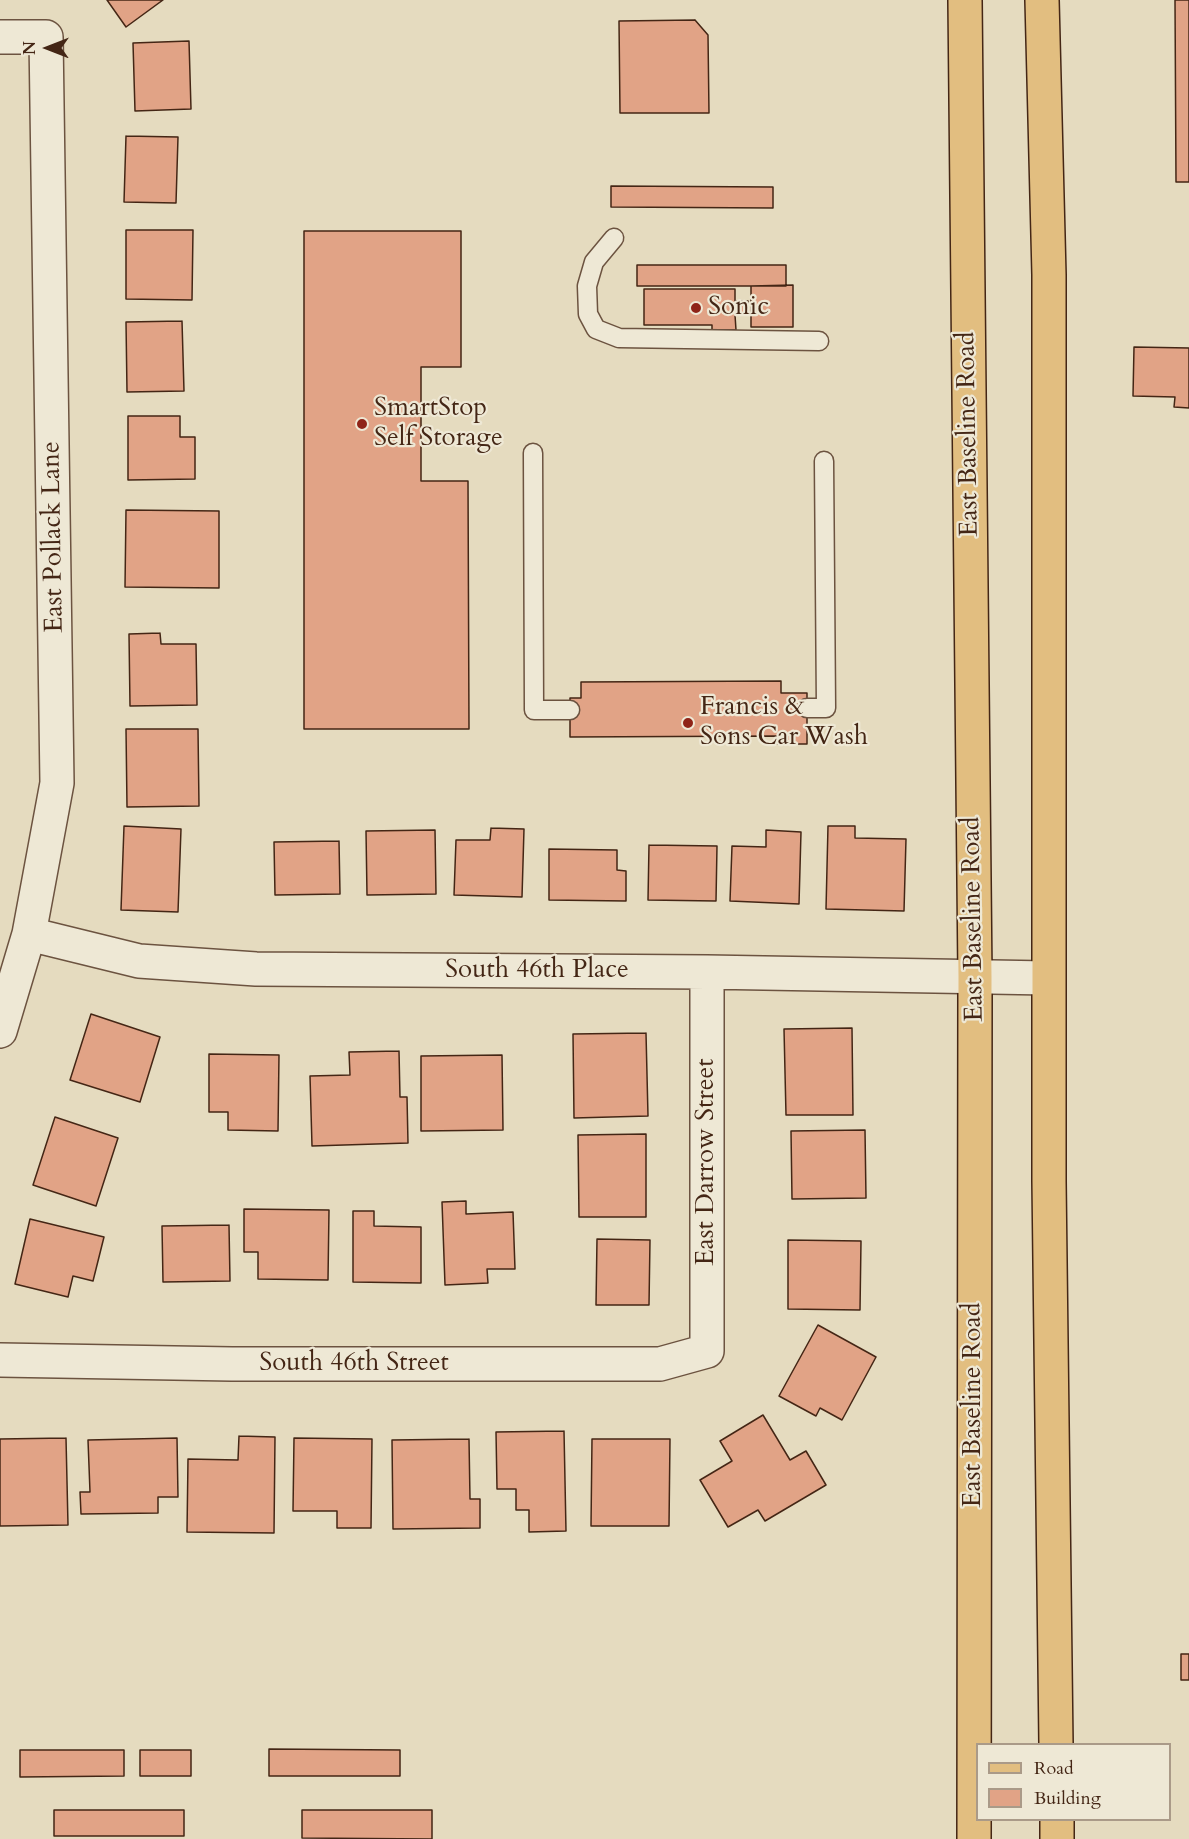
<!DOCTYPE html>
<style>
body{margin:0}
#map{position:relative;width:1189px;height:1839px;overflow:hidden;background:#e5dbbf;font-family:Cardo,serif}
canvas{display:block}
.legend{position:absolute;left:976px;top:1743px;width:195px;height:78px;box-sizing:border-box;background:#eee8d5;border:2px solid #aa9a88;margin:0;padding:8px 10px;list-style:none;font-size:18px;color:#442615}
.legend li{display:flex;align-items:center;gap:12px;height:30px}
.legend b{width:30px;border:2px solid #aa9a88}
.north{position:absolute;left:18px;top:18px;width:60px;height:60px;-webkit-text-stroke:4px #eee8d5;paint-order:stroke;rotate:270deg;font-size:16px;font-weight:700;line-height:24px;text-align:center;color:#442615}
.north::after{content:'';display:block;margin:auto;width:21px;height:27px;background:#442615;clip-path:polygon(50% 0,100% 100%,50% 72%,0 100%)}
</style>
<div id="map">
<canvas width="1189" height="1839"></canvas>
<ul class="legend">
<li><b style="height:8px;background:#e2be80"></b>Road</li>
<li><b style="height:16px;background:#e1a386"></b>Building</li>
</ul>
<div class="north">N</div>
</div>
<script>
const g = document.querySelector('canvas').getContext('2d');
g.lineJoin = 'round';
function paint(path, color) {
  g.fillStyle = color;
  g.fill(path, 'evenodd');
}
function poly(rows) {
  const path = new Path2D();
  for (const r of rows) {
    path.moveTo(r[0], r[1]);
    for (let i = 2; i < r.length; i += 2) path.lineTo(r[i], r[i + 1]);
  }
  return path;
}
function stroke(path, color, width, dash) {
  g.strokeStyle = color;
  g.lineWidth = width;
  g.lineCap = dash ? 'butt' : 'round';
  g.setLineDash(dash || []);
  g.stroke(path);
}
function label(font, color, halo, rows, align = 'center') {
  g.font = font + ' Cardo,serif';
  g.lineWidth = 4.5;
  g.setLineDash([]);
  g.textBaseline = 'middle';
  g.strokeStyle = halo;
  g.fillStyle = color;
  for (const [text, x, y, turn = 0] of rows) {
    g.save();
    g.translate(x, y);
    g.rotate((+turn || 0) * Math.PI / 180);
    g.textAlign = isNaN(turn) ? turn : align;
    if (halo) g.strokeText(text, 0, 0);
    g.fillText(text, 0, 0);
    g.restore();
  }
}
const building = poly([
 [107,0,163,0,126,27,107,0],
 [1175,0,1189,0,1189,182,1176,182,1175,0],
 [695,20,708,35,709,113,620,113,619,21,695,20],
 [189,41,191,109,135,111,133,43,189,41],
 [126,136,178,137,176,203,124,202,126,136],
 [611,186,773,187,773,208,611,207,611,186],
 [126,230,193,230,192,300,126,299,126,230],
 [304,231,461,231,461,367,421,367,421,481,468,481,469,729,304,729,304,231],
 [637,265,786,265,786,286,637,286,637,265],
 [793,285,793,327,751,327,751,286,793,285],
 [644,289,735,289,735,301,748,301,748,315,735,315,736,330,712,330,712,325,644,325,644,289],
 [182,321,184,391,127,392,126,322,182,321],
 [1134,347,1189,348,1189,408,1174,407,1175,397,1133,396,1134,347],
 [128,416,180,416,180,437,195,437,195,479,128,480,128,416],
 [126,510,219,511,219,588,125,587,126,510],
 [160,633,161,644,196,644,197,705,130,706,129,634,160,633],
 [781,681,781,693,807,693,807,744,777,744,777,736,570,737,570,698,581,698,581,682,781,681],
 [126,729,198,729,199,806,127,807,126,729],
 [124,826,181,829,178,912,121,910,124,826],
 [828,826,855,826,855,838,906,839,904,911,826,909,828,826],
 [491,828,524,829,522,897,454,895,456,840,490,840,491,828],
 [435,830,436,894,367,895,366,831,435,830],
 [766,830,801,832,799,904,730,901,732,846,766,847,766,830],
 [339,841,340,894,275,895,274,842,339,841],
 [649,845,717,846,716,901,648,900,649,845],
 [549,849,617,850,617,870,626,871,626,901,549,900,549,849],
 [91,1014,160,1037,140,1102,70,1080,91,1014],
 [852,1028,853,1115,786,1115,784,1029,852,1028],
 [646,1033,648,1116,574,1118,573,1034,646,1033],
 [399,1051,400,1097,407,1097,408,1143,312,1146,310,1076,350,1075,349,1052,399,1051],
 [209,1054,279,1055,278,1131,228,1130,228,1112,209,1112,209,1054],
 [502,1055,503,1130,421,1131,421,1056,502,1055],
 [55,1117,118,1138,96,1206,33,1185,55,1117],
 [865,1130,866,1198,792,1199,791,1131,865,1130],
 [646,1134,646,1217,579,1217,578,1135,646,1134],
 [466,1201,466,1214,513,1212,515,1269,487,1269,488,1283,445,1285,442,1202,466,1201],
 [244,1209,329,1210,328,1280,258,1279,258,1252,244,1252,244,1209],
 [353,1211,374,1211,374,1226,421,1227,421,1283,353,1282,353,1211],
 [30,1219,104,1237,93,1281,73,1276,68,1297,15,1284,30,1219],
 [229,1225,230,1281,163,1282,162,1226,229,1225],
 [597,1239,650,1240,649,1305,596,1305,597,1239],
 [788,1240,861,1241,860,1310,788,1309,788,1240],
 [818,1325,876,1357,842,1420,820,1408,816,1416,779,1396,818,1325],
 [763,1415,790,1460,806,1451,826,1485,765,1521,758,1510,728,1527,700,1480,732,1461,720,1441,763,1415],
 [564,1431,566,1531,529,1532,529,1510,516,1510,516,1489,497,1489,496,1432,564,1431],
 [239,1436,275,1437,274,1533,187,1532,188,1459,238,1460,239,1436],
 [66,1438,68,1525,0,1526,0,1439,66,1438],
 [177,1438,178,1497,158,1497,158,1513,81,1514,80,1492,90,1492,88,1440,177,1438],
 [294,1438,372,1439,371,1528,337,1528,337,1511,293,1511,294,1438],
 [469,1439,470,1499,480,1499,480,1528,393,1529,392,1440,469,1439],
 [592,1439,670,1439,669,1526,591,1526,592,1439],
 [1181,1654,1189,1654,1189,1680,1181,1680,1181,1654],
 [269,1749,400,1750,400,1776,269,1776,269,1749],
 [20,1750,124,1750,124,1776,20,1777,20,1750],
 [140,1750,191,1750,191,1776,140,1776,140,1750],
 [54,1810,184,1810,184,1836,54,1836,54,1810],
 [302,1810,432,1810,432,1839,302,1838,302,1810]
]);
const lane = poly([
 [614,238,594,262,587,286,588,314,596,329,619,338,819,341],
 [533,453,534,710,570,710],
 [807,708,826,708,824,461]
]);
const street = poly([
 [0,37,46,37,57,783,29,934,0,1031],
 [29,934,139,961,256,969,707,972,1048,978],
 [0,1360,232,1364,660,1364,707,1351,707,972]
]);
const primary = poly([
 [965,0,975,976,974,1839],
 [1042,0,1049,275,1049,1181,1056,1744],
 [1057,1820,1057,1839]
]);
const markers = [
 [696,308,6,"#8f2418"],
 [362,424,6,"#8f2418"],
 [688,723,6,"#8f2418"]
];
const poiNames = [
 ["Sonic",708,308],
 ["SmartStop",374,409],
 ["Self Storage",374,439],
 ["Francis &",700,708],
 ["Sons Car Wash",700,738]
];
const streetNames = [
 ["East Baseline Road",969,434,-91],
 ["East Pollack Lane",54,537,-91],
 ["East Baseline Road",974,919,-91],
 ["South 46th Place",537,971],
 ["East Darrow Street",707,1162,-90],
 ["South 46th Street",354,1364],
 ["East Baseline Road",974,1405,-90]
];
paint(building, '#e1a386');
stroke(building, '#442615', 1.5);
stroke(lane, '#6c5340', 21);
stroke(street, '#6c5340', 36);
stroke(primary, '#442615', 36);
stroke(lane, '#eee8d5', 18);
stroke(street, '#eee8d5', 33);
stroke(primary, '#e2be80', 33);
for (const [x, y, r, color] of markers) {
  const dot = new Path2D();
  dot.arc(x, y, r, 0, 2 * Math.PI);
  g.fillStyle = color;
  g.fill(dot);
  stroke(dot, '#eee8d5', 2);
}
label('26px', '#442615', '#eee8d5', poiNames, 'left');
label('26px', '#442615', '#eee8d5', streetNames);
</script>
